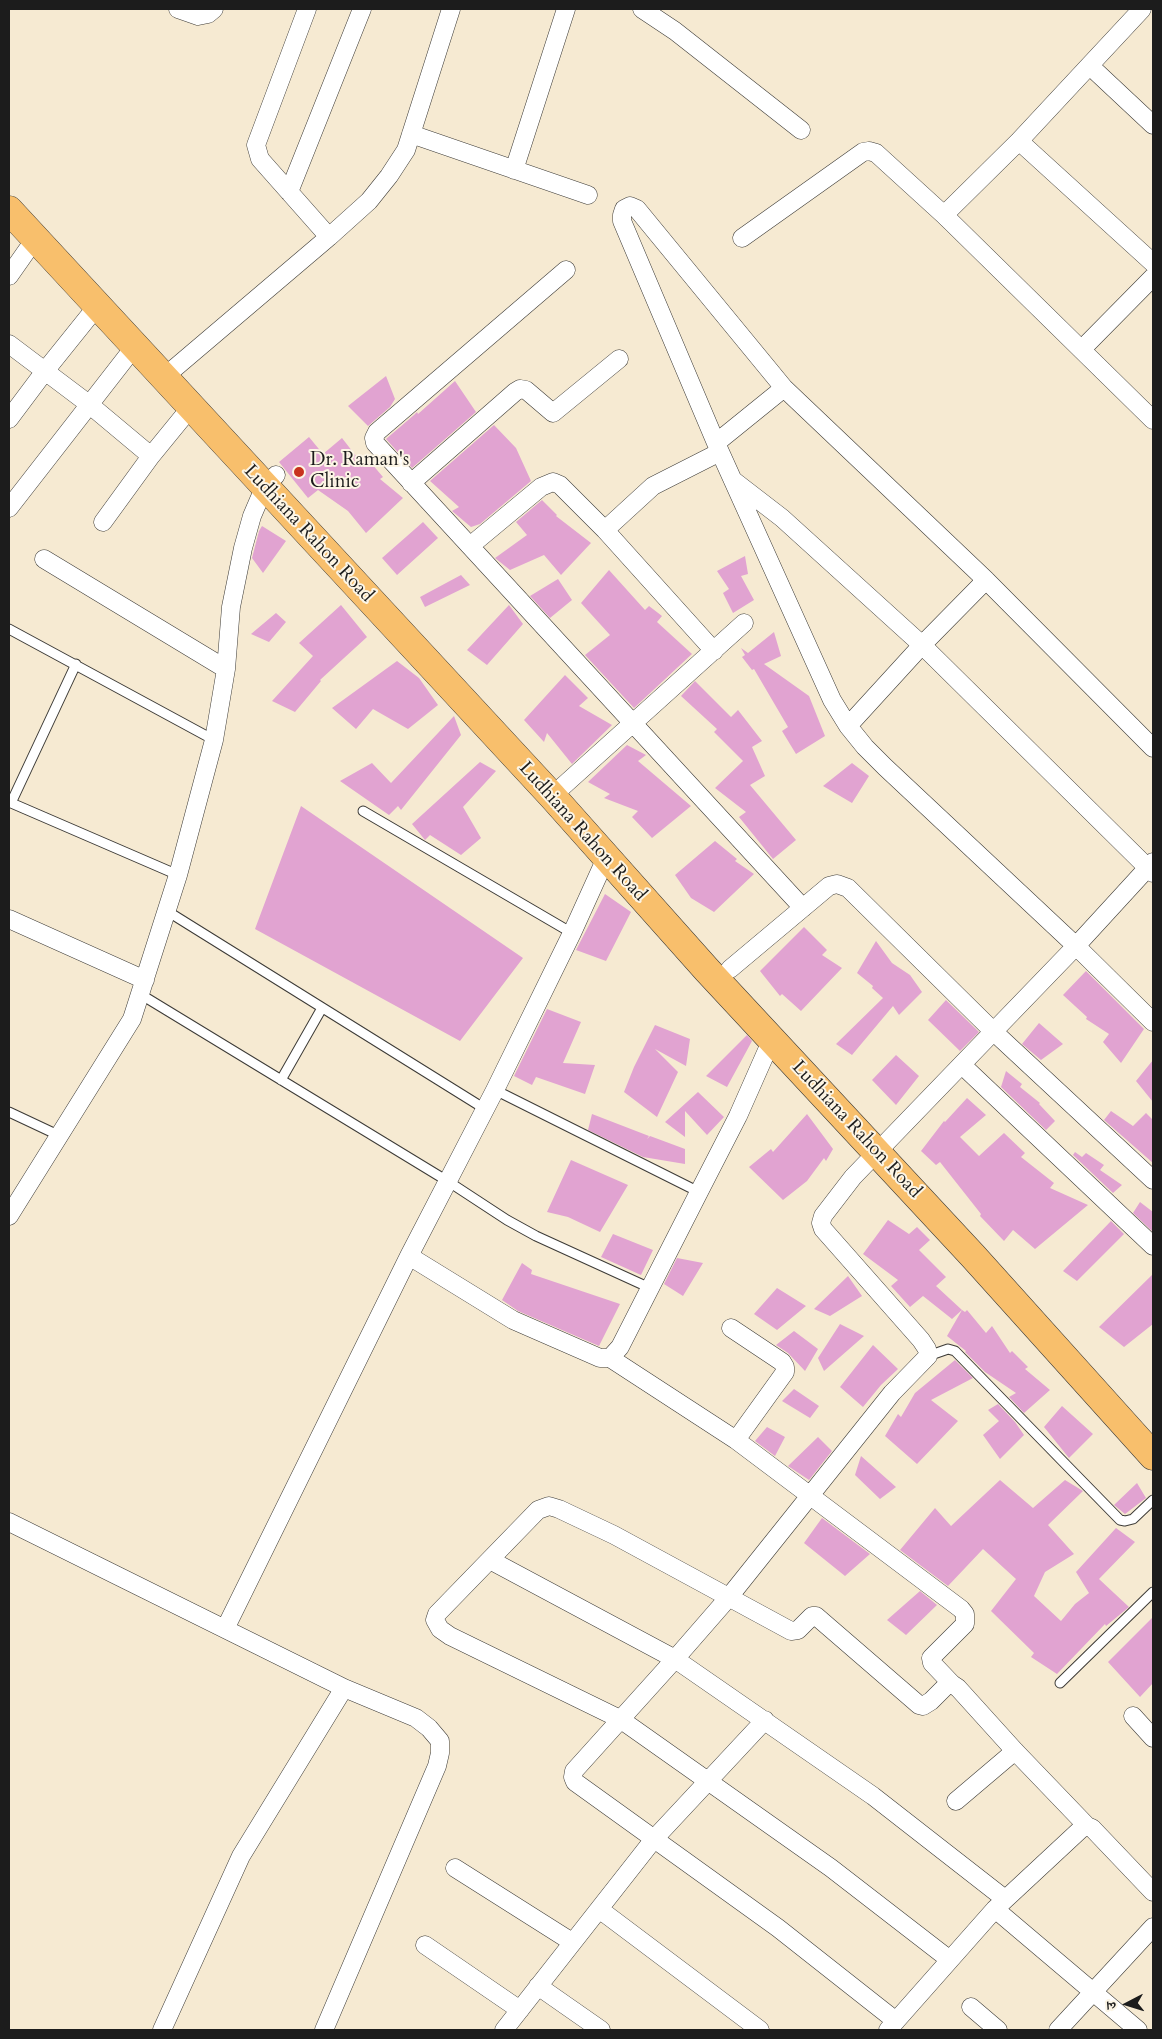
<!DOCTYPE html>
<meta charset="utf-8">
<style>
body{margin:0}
#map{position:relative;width:1162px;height:2039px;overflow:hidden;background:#f6ead2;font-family:Cardo,"Noto Serif Devanagari",serif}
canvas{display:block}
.frame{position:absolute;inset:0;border:10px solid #1c1c1c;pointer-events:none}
.north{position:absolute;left:1102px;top:1979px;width:50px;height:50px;-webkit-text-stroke:4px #fcf5e5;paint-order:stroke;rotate:265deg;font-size:14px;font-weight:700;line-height:20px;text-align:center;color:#1c1c1c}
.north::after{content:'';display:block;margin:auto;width:18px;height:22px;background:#1c1c1c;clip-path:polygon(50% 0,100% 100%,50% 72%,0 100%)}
</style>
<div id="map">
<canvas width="1162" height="2039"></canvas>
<div class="frame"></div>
<div class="north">उ</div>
</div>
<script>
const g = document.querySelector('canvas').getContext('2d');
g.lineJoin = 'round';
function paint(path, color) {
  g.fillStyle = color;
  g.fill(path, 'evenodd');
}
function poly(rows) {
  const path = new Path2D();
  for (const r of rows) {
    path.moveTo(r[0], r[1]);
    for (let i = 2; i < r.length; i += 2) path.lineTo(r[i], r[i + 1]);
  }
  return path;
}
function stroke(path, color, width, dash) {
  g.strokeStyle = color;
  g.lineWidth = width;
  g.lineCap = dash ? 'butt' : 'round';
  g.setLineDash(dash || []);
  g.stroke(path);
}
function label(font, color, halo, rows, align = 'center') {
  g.font = font + ' Cardo,serif';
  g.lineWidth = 4;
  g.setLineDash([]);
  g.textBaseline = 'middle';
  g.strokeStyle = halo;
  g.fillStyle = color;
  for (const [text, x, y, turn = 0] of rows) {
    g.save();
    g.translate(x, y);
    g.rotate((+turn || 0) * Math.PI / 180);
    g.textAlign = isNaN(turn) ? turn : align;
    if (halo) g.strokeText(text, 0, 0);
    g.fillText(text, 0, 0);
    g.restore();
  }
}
const building = poly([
 [386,376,395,399,390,407,368,426,348,406],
 [455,381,476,412,412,468,386,439,414,415,417,412,418,414],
 [494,425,516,448,531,481,480,524,471,527,452,511,459,507,430,481],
 [309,437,323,454,342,438,356,456,355,457,357,456,362,462,366,457,383,477,380,479,403,498,366,533,348,511,318,490,308,498,279,462],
 [542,500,557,515,556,516,591,543,561,575,544,555,510,570,495,558,527,535,516,522],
 [423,522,438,538,397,575,382,558],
 [262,526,286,541,263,573,252,558,259,531],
 [745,556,748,574,741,576,754,600,733,613,723,593,729,589,717,571],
 [609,570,645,610,649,606,662,616,657,622,692,654,634,708,585,655,610,635,581,603],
 [461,575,470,585,425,607,420,597],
 [558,579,572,600,550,618,530,596],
 [341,605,367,637,320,680,321,681,295,712,272,701,313,656,299,643],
 [509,605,523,624,487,665,467,650],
 [276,613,286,622,269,642,251,634],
 [774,632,781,656,764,664,809,696,825,736,796,754,782,731,788,727,754,669,752,670,742,657,745,655,741,648,748,653],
 [397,661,419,678,438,705,408,729,373,709,356,729,332,708],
 [565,675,588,698,579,706,612,725,572,764,547,733,544,742,524,720],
 [695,681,731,717,738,710,762,741,752,747,765,776,750,785,796,840,773,859,739,817,746,812,715,788,743,761,714,732,717,729,681,696],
 [454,716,461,735,401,810,398,806,389,815,340,781,372,763,391,783],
 [627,745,646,755,638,761,691,806,652,838,632,817,638,811,604,798,610,794,588,782],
 [480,762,496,771,463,807,481,838,461,855,430,835,425,840,412,824],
 [852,763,869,776,852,803,823,786],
 [301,806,523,958,460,1041,255,929],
 [715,841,737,859,735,861,754,874,714,912,691,898,675,875],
 [605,894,631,912,606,961,576,950],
 [804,927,827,950,822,955,842,968,801,1011,782,994,780,996,760,971],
 [876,941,892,963,910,975,922,992,899,1015,893,1006,852,1055,836,1044,883,998,872,988,873,986,857,973],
 [1086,971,1144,1029,1121,1063,1103,1042,1109,1034,1086,1019,1087,1017,1063,995],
 [946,1000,979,1032,960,1051,928,1020],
 [547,1009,581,1022,563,1063,595,1065,585,1094,536,1077,532,1085,514,1076],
 [1039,1023,1063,1044,1041,1060,1022,1044],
 [655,1025,690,1039,686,1066,655,1049,678,1072,657,1117,624,1092,634,1067],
 [747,1035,752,1041,727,1087,706,1076],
 [896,1055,919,1076,896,1105,872,1080],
 [1153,1060,1153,1102,1136,1081],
 [1006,1071,1022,1084,1020,1087,1040,1103,1039,1104,1055,1121,1046,1130,1001,1087],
 [698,1092,724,1117,707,1135,685,1111,685,1137,665,1122],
 [967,1098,986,1115,960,1137,979,1156,1004,1133,1025,1153,1021,1157,1054,1183,1050,1188,1088,1205,1035,1249,1013,1230,1004,1241,980,1216,981,1214,940,1162,936,1165,921,1151,944,1121,945,1122],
 [1111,1111,1133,1126,1146,1113,1153,1120,1153,1163,1104,1120],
 [592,1114,649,1136,647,1139,650,1136,685,1149,685,1164,643,1157,588,1130],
 [807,1114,833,1149,826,1161,824,1158,807,1181,783,1200,749,1167,771,1149,773,1152],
 [1075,1152,1082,1157,1086,1153,1104,1165,1100,1170,1122,1185,1113,1193,1073,1155],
 [571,1160,628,1185,600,1232,568,1217,547,1212],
 [1140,1202,1153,1212,1153,1232,1133,1213],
 [888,1220,909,1234,917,1227,930,1240,919,1250,946,1277,936,1286,962,1310,952,1319,923,1296,910,1307,891,1286,898,1280,863,1254],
 [1111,1221,1124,1234,1077,1281,1063,1271],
 [613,1234,653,1250,641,1275,601,1257],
 [677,1258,703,1263,683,1296,664,1284],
 [522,1263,532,1270,531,1274,620,1304,599,1346,518,1311,502,1300],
 [1153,1274,1153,1324,1124,1347,1099,1327],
 [848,1276,862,1296,830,1316,814,1309],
 [777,1288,806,1306,777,1330,754,1314],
 [962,1310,965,1312,967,1310,986,1333,992,1326,1010,1353,1012,1351,1028,1367,1025,1369,1050,1390,1024,1413,1009,1397,1016,1393,985,1372,965,1352,966,1351,947,1336],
 [840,1324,864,1336,824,1371,818,1358],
 [794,1331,818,1349,805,1371,788,1353,776,1345],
 [873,1345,898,1369,881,1385,863,1407,840,1387],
 [955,1360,973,1378,931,1400,958,1421,917,1464,885,1436,898,1414,901,1417,915,1393],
 [794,1389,819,1406,810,1418,782,1401],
 [998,1404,1015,1422,1024,1435,1000,1459,983,1435,999,1421,988,1410],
 [1062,1406,1093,1434,1069,1458,1044,1427],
 [767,1427,785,1437,775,1456,755,1441],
 [818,1437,832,1451,809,1480,788,1466],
 [861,1456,896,1487,880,1499,855,1475],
 [1000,1480,1033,1508,1065,1480,1083,1491,1048,1525,1074,1554,1045,1572,1034,1596,1061,1621,1075,1604,1089,1593,1076,1572,1116,1528,1135,1542,1099,1579,1129,1607,1106,1626,1105,1624,1057,1674,1031,1657,1034,1653,991,1611,1016,1579,983,1549,948,1586,900,1550,935,1508,951,1526],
 [1137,1483,1146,1498,1125,1514,1114,1505],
 [822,1518,870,1554,845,1576,804,1543],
 [920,1591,937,1605,906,1635,887,1620],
 [1153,1617,1153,1683,1140,1697,1108,1662]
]);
const lane = poly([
 [9,629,214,740],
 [9,802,178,875],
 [11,803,76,664],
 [363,811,572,933],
 [167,911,485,1109],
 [140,994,449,1182,507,1220,536,1236,650,1288],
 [281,1080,322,1008],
 [495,1090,699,1192],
 [9,1112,58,1135],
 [928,1356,948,1349,955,1351,1120,1520,1125,1521,1133,1519,1153,1500],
 [1060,1683,1153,1592]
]);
const street = poly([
 [178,9,198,16,208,14,214,9],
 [307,9,256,145,260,159,329,237],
 [642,9,675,31,801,130],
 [1090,66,1153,125],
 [411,134,588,195],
 [1019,141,1153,263],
 [514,170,566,9],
 [289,192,362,9],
 [944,215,1019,141,1142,9],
 [742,238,863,152,869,151,876,153,944,215,1153,420],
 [566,270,377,432,374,438,375,443,803,908],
 [9,276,35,239],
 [9,344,90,405,151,456],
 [1082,349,1153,277],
 [163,378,329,237,369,201,389,176,406,150,451,9],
 [9,419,45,371,98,305],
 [716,443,784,388],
 [734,481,782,518,922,645,1153,873],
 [411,483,515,392,520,389,526,390,553,413,619,359],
 [9,508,135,346],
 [103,522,151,456,191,407],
 [605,530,653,486,720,452],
 [470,546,541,487,553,482,560,485,605,530,714,651],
 [44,559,226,669],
 [848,726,922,645,986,580],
 [1153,748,986,580,784,388,637,209,630,206,624,209,622,215,622,221,716,443,832,700,848,726,865,747,885,767,1076,946,1153,1022],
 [552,796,744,623],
 [9,919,145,980],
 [730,969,829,886,837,884,848,888,994,1032,1153,1180],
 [962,1065,1153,1246],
 [9,1216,132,1019,178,875,214,740,226,669,231,607,243,548,252,516,264,488,276,475],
 [409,1256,513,1320,600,1358,610,1358,620,1347,699,1192,738,1116,772,1039],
 [731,1328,782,1362,785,1367,785,1372,736,1440],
 [610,1358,736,1440,961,1609,965,1614,965,1624,931,1658,932,1663,952,1684],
 [9,1522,344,1688,241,1856,162,2030],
 [490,1560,675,1659,873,1796,1005,1899],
 [225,1629,409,1256,495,1090,572,933,606,858],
 [1133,1716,1153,1738],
 [956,1801,1015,1751],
 [455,1868,572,1942],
 [599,1909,760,2030],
 [995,1909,1138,2030],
 [425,1945,520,2010],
 [950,1960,831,1868,620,1719,450,1636,440,1629,435,1620,437,1614,538,1510,549,1506,559,1509,614,1535,791,1631,798,1630,812,1616,816,1616,919,1705,923,1706,931,1701,946,1686,952,1684,958,1688,1015,1751,1087,1826],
 [538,1986,601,2030],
 [971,2007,998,2030],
 [896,2021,778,1928,575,1782,573,1777,574,1771,675,1659,729,1597,892,1393,928,1356,927,1349,921,1340,823,1229,821,1223,823,1216,853,1177,1076,946,1153,862],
 [324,2030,437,1766,440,1753,440,1741,429,1728,416,1718,344,1688],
 [504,2030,654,1839,765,1720],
 [888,2030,995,1909,1081,1829,1087,1826,1092,1828,1153,1892],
 [1058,2030,1153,1927]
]);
const primary = poly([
 [9,210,552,796,707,970,973,1256,1153,1456]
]);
const markers = [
 [299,472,6,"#c8321e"]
];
const poiNames = [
 ["Dr. Raman's",310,461],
 ["Clinic",310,483]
];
const streetNames = [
 ["Ludhiana Rahon Road",308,534,47],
 ["Ludhiana Rahon Road",582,832,48],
 ["Ludhiana Rahon Road",856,1130,47]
];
paint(building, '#e1a3d1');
stroke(lane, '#3d3b37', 11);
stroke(street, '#3d3b37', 19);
stroke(primary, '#3d3b37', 29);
stroke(lane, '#fff', 9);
stroke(street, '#fff', 18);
stroke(primary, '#f8bf6c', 28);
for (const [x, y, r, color] of markers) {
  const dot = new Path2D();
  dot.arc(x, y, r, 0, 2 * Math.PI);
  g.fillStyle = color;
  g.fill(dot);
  stroke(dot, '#fcf5e5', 2);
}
label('19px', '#1c1c1c', '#fcf5e5', poiNames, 'left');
label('19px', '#1c1c1c', '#fcf5e5', streetNames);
</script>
